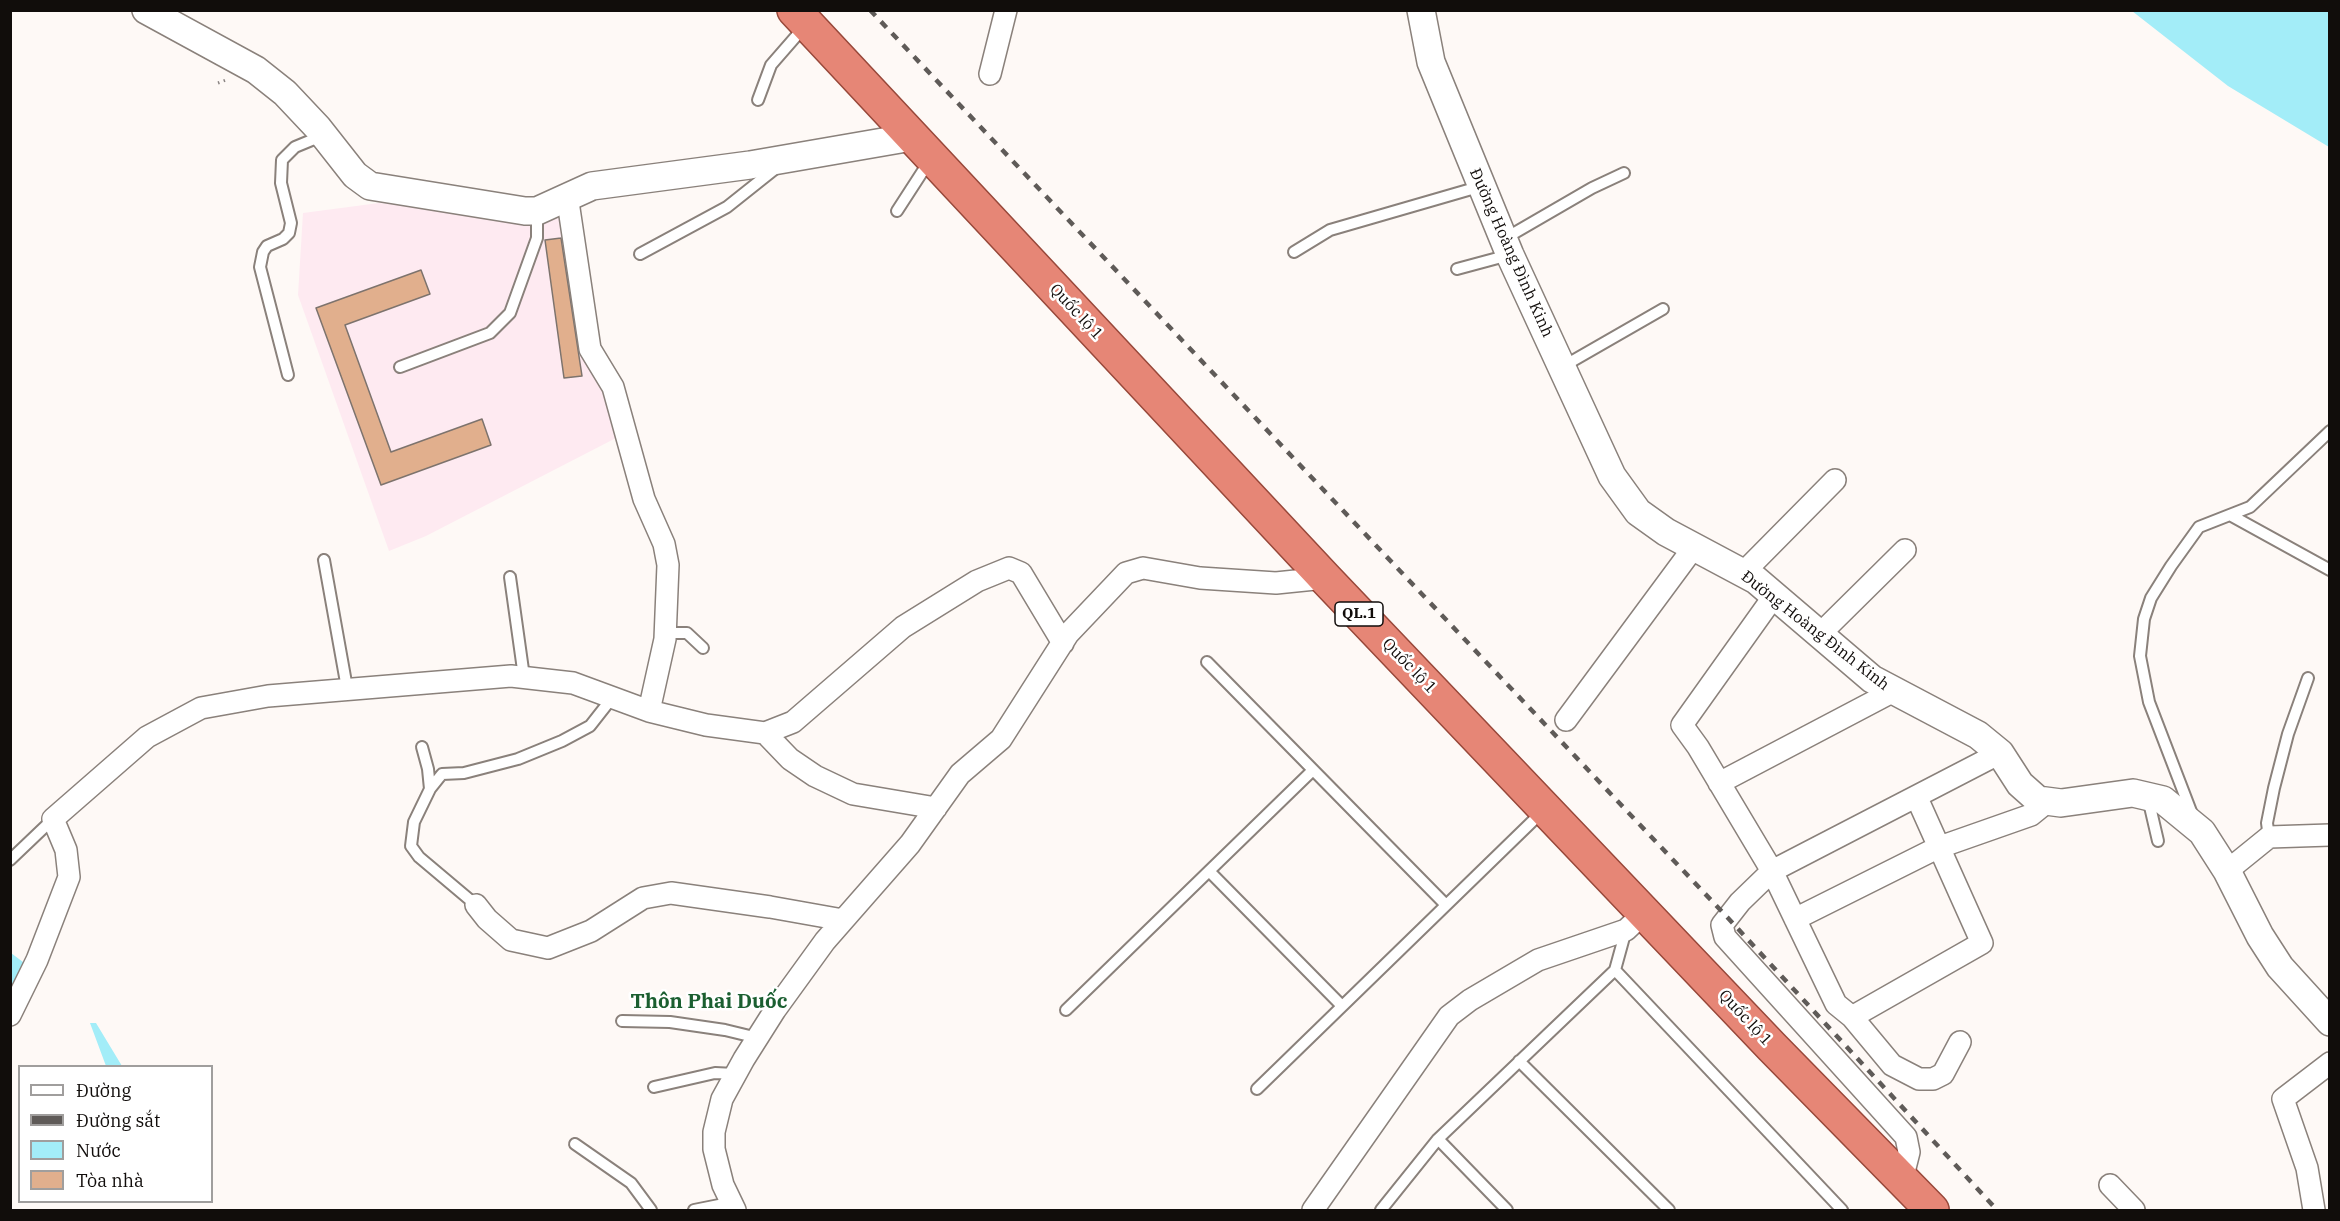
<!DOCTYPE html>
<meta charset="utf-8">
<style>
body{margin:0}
#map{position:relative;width:2340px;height:1221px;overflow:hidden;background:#fef9f6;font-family:"IBM Plex Serif",serif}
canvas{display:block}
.frame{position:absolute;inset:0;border:12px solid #110d0b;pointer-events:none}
.legend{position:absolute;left:18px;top:1065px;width:195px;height:138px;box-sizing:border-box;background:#fff;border:2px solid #a09e9d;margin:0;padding:8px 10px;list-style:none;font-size:18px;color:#110d0b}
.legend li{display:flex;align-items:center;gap:12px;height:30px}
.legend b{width:30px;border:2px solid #a09e9d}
</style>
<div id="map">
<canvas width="2340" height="1221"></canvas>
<div class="frame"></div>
<ul class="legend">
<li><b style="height:8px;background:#fff"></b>Đường</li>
<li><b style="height:8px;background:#5f5b58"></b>Đường sắt</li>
<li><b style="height:16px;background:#a3edf8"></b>Nước</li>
<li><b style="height:16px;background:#e1af8d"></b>Tòa nhà</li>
</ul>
</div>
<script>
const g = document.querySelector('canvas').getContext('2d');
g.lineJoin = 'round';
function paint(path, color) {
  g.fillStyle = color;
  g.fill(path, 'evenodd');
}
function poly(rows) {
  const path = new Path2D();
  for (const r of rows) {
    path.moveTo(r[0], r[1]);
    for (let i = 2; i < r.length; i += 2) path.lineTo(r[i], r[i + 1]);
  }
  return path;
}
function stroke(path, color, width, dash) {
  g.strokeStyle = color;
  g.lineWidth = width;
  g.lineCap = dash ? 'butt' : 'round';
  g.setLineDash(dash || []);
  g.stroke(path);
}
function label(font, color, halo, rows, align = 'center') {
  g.font = font + ' "IBM Plex Serif",serif';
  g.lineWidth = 5;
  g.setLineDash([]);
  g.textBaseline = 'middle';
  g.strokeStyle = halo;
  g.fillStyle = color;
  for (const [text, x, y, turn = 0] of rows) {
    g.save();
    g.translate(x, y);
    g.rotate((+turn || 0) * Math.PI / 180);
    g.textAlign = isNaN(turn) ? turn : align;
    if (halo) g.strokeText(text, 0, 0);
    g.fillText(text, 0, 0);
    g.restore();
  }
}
const education = poly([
 [379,203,565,219,616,438,426,536,389,551,298,295,303,213]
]);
const water = poly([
 [2132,11,2329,11,2329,147,2228,86],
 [11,953,27,965,11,997],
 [90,1023,96,1023,122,1066,106,1066]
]);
const building = poly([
 [561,238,582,376,564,378,545,240,561,238],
 [421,270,430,294,345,325,391,452,482,419,491,445,381,485,316,308,421,270]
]);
const path = poly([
 [218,83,226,80]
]);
const service = poly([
 [758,100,771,65,805,26],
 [897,211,930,160],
 [1504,239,1592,188,1624,173],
 [1294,252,1330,230,1482,186],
 [640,254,727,207,776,168],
 [1457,269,1509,255],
 [400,367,490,333,510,313,537,238,537,212],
 [1562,367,1663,309],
 [288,375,260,267,263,252,267,246,283,239,289,233,291,223,281,183,282,160,295,147,324,135],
 [2232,516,2330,570],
 [324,560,347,688],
 [510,577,524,677],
 [665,633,687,633,703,648],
 [1207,662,1446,905],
 [422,747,428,769,430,789],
 [2148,798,2158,841],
 [2192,814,2149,702,2140,656,2144,619,2151,598,2171,566,2199,527,2250,507,2330,431],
 [2269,837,2267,823,2274,788,2288,734,2308,678],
 [10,860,53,819],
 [1209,871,1342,1006],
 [476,905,419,857,411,846,414,822,430,789,442,774,464,773,518,759,562,741,590,726,612,698],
 [1626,930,1615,970,1842,1210],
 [1066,1010,1313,770],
 [622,1021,670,1022,725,1030,758,1038],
 [1519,1061,1669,1210],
 [654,1087,715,1073,735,1074],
 [1257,1089,1543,811],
 [1438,1139,1507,1210],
 [575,1144,631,1183,651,1210],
 [694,1210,729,1203],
 [1381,1210,1438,1139,1615,970]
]);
const minor = poly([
 [990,74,1006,10],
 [567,195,590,349,613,387,644,499,664,544,668,565,665,639,649,711],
 [1743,573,1835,480],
 [1774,596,1682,725,1698,747,1772,871,1836,1004,1852,1017,1892,1065,1919,1079,1933,1079,1943,1074,1960,1042],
 [1819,635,1905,550],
 [1566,720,1694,547],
 [765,733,790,759,815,776,853,794,936,808],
 [1719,783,1892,692],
 [2227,871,2269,837,2330,835],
 [476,905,487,919,511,940,548,948,591,931,643,898,671,893,770,907,843,920],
 [1795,919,1937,848,2031,815,2047,802],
 [10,1015,37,960,69,877,66,850,53,819,147,737,201,708,268,696,511,676,573,683,649,711,706,725,765,733,793,722,903,627,977,581,1009,568,1021,573,1063,643],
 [1852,1017,1982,943,1917,798],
 [1902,1180,1909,1152,1906,1137,1725,937,1722,925,1740,902,1772,871,2000,753],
 [2110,1185,2134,1210],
 [735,1210,723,1185,714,1149,714,1132,722,1099,744,1059,775,1010,825,941,910,844,960,774,1001,739,1068,634,1126,573,1143,568,1200,578,1276,583,1325,578],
 [1313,1210,1449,1016,1470,1000,1538,960,1626,930,1645,912],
 [2314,1210,2307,1168,2283,1099,2330,1063]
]);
const tertiary = poly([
 [146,10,256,70,285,93,318,128,355,175,370,186,525,211,537,211,592,186,750,165,912,137],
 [1421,10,1431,62,1510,255,1612,476,1638,512,1666,532,1756,580,1872,679,1978,735,2000,753,2020,784,2038,800,2061,803,2133,793,2163,800,2202,832,2227,871,2260,936,2280,967,2330,1022]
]);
const trunk = poly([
 [794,10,1325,578,1772,1047,1932,1210]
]);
const rail = poly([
 [870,10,1728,918,1997,1210]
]);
const shields = [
 [1359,614,48]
];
const shieldNames = [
 ["QL.1",1359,614]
];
const streetNames = [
 ["Đường Hoàng Đình Kinh",1511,253,66],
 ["Quốc lộ 1",1076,312,47],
 ["Đường Hoàng Đình Kinh",1815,631,38],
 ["Quốc lộ 1",1409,666,46],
 ["Quốc lộ 1",1745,1018,47]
];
const quarterNames = [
 ["Thôn Phai Duốc",709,1002]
];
paint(education, '#feeaf1');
paint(water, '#a3edf8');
paint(building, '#e1af8d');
stroke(building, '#7d736d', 1.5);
stroke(service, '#8a817b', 14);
stroke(minor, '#8a817b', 24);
stroke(tertiary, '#8a817b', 30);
stroke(trunk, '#98483a', 36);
stroke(path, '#8a8583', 3, [1.5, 4.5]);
stroke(service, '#fff', 10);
stroke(minor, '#fff', 21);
stroke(tertiary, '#fff', 27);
stroke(trunk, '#e68676', 33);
stroke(rail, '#5f5b58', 4.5, [8, 8]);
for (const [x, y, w] of shields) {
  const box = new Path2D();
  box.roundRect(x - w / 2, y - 12, w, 24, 4.5);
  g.fillStyle = '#fff';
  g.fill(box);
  stroke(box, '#110d0b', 1.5);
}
label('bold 15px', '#110d0b', null, shieldNames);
label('16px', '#110d0b', '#fff', streetNames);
label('bold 20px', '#1b5f31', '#fff', quarterNames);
</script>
